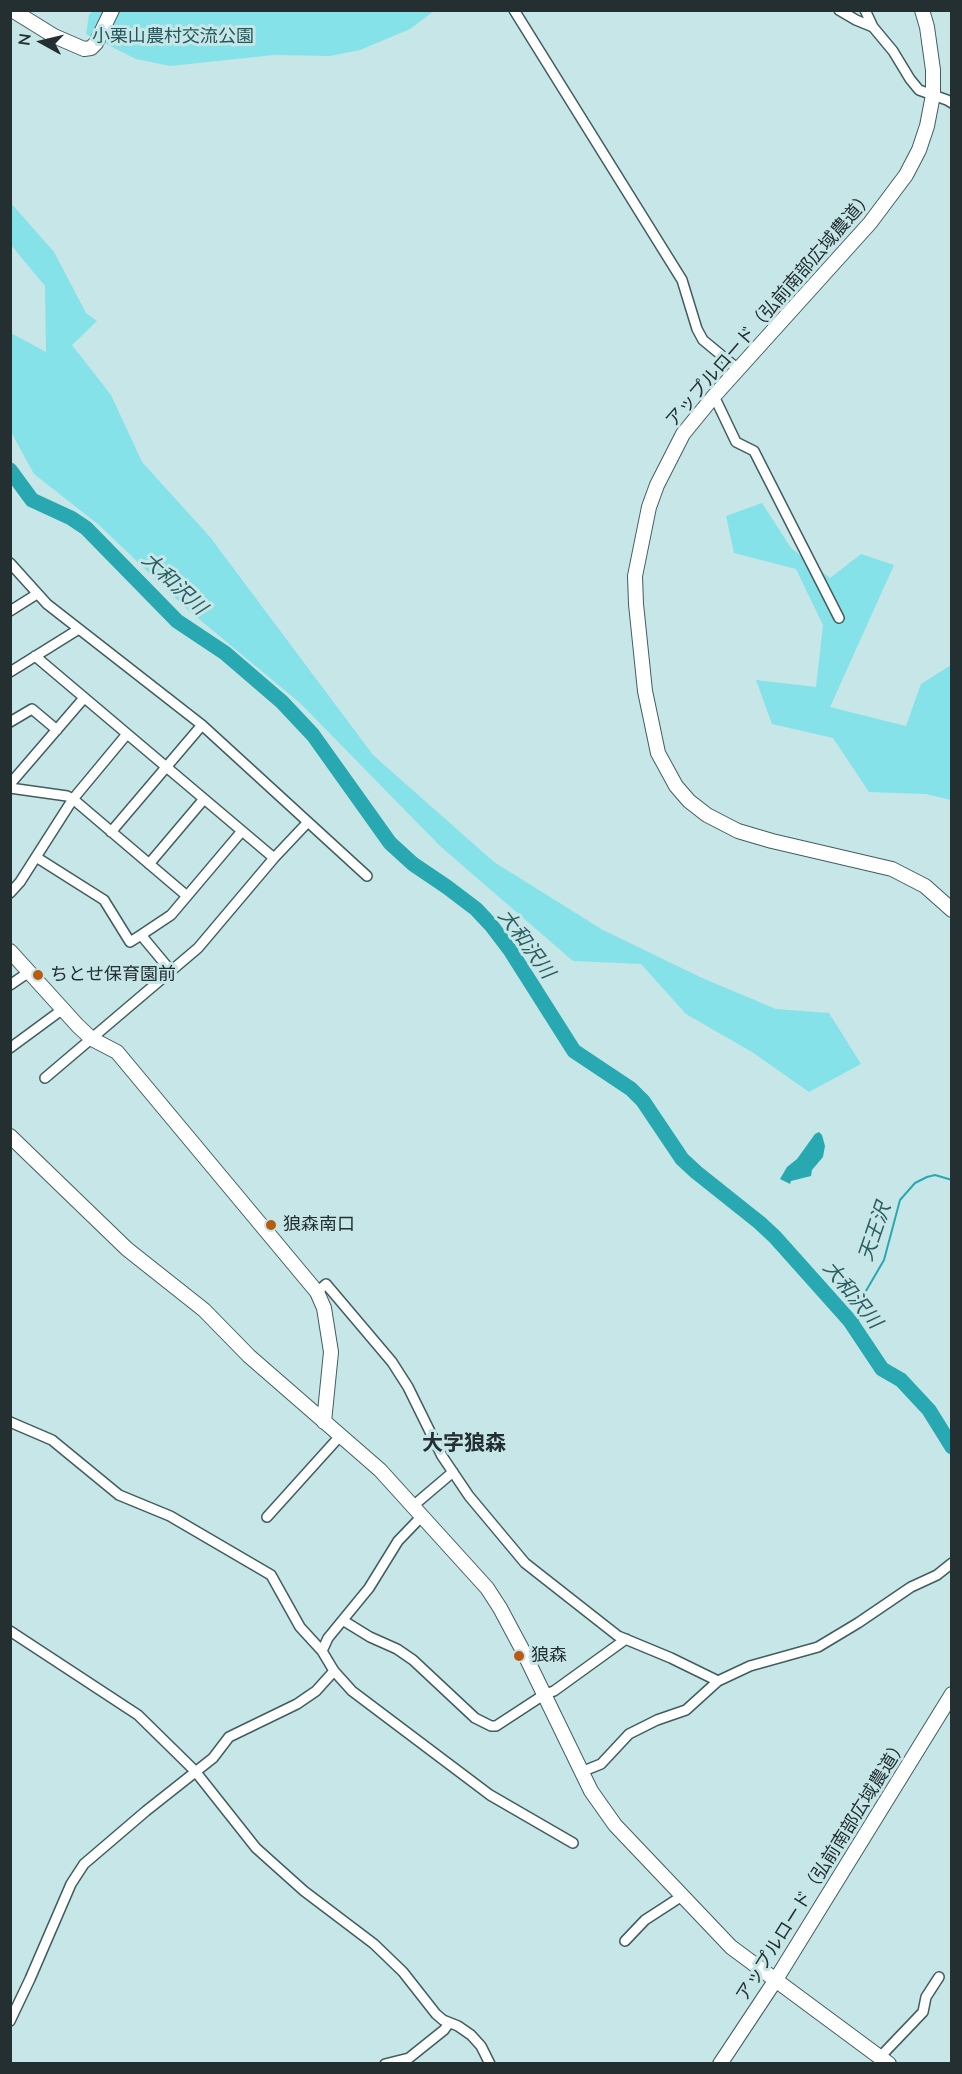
<!DOCTYPE html>
<meta charset="utf-8">
<style>
body{margin:0}
#map{position:relative;width:962px;height:2074px;overflow:hidden;background:#c7e6e8;font-family:Mulish,sans-serif}
canvas{display:block}
.frame{position:absolute;inset:0;border:12px solid #232f30;pointer-events:none}
.north{position:absolute;left:12px;top:12px;width:60px;height:60px;-webkit-text-stroke:4px #c7e6e8;paint-order:stroke;rotate:278deg;font-size:16px;font-weight:700;line-height:24px;text-align:center;color:#232f30}
.north::after{content:'';display:block;margin:auto;width:21px;height:27px;background:#232f30;clip-path:polygon(50% 0,100% 100%,50% 72%,0 100%)}
</style>
<div id="map">
<canvas width="962" height="2074"></canvas>
<div class="frame"></div>
<div class="north">N</div>
</div>
<script>
const g = document.querySelector('canvas').getContext('2d');
g.lineJoin = 'round';
function paint(path, color) {
  g.fillStyle = color;
  g.fill(path, 'evenodd');
}
function poly(rows) {
  const path = new Path2D();
  for (const r of rows) {
    path.moveTo(r[0], r[1]);
    for (let i = 2; i < r.length; i += 2) path.lineTo(r[i], r[i + 1]);
  }
  return path;
}
function stroke(path, color, width, dash) {
  g.strokeStyle = color;
  g.lineWidth = width;
  g.lineCap = dash ? 'butt' : 'round';
  g.setLineDash(dash || []);
  g.stroke(path);
}
function label(font, color, halo, rows, align = 'center') {
  g.font = font + ' Mulish,"Noto Sans JP",sans-serif';
  g.lineWidth = 6;
  g.setLineDash([]);
  g.textBaseline = 'middle';
  g.strokeStyle = halo;
  g.fillStyle = color;
  for (const [text, x, y, turn = 0] of rows) {
    g.save();
    g.translate(x, y);
    g.rotate((+turn || 0) * Math.PI / 180);
    g.textAlign = isNaN(turn) ? turn : align;
    if (halo) g.strokeText(text, 0, 0);
    g.fillText(text, 0, 0);
    g.restore();
  }
}
const green = poly([
 [93,11,434,11,410,29,360,50,330,56,274,55,170,66,136,59,86,34,89,15],
 [10,202,54,252,86,313,97,321,72,345,111,395,142,462,210,537,373,755,494,862,603,930,702,978,776,1009,829,1013,861,1064,809,1092,752,1052,686,1014,641,964,573,961,440,846,300,703,187,609,99,525,34,474,11,432,11,333,46,352,45,286,11,245],
 [762,503,791,548,830,578,861,554,894,565,830,707,906,726,921,684,951,665,951,800,926,794,869,792,833,738,772,724,756,680,816,687,823,625,796,569,734,553,726,516]
]);
const water = poly([
 [819,1132,822,1135,825,1146,823,1157,812,1170,811,1176,791,1181,790,1184,780,1179,787,1167,797,1159,815,1134]
]);
const stream = poly([
 [856,1329,863,1296,884,1260,900,1200,915,1183,927,1177,935,1175,952,1180]
]);
const river = poly([
 [10,470,32,500,71,518,86,528,177,621,225,653,282,702,313,735,390,843,413,864,447,887,476,909,491,925,510,950,574,1051,631,1089,643,1101,682,1159,696,1172,760,1223,775,1237,850,1321,882,1369,901,1380,929,1410,952,1447]
]);
const street = poly([
 [514,10,682,280,697,329,703,340,738,369],
 [839,10,856,20,873,27],
 [865,10,873,27,893,51,910,79,919,90,947,100,952,103],
 [714,396,736,442,754,451,839,618],
 [10,563,47,604,202,725,367,876],
 [10,611,37,594],
 [35,656,274,858],
 [10,672,79,629],
 [10,722,32,709,57,730],
 [10,784,84,698],
 [10,788,67,796,73,799,187,896],
 [111,832,202,725],
 [36,857,104,900,130,942,141,935],
 [149,864,204,799],
 [10,893,20,882,73,799,127,734],
 [171,971,141,935,171,915,242,831],
 [10,985,29,972],
 [10,1048,63,1009],
 [45,1078,198,948,274,858,308,822],
 [317,1292,326,1284,392,1362,408,1387,442,1456,469,1496,525,1563,618,1636,671,1658,718,1681],
 [10,1422,52,1440,119,1495,170,1516,271,1575,300,1627,322,1651,334,1671,352,1691,490,1795,573,1843],
 [413,1506,453,1472],
 [267,1517,340,1436],
 [344,1621,370,1637,397,1649,413,1660,475,1718,491,1726,496,1726,545,1694,554,1691,626,1639],
 [10,1631,138,1715,195,1771,256,1848,304,1891,374,1944,403,1972,436,2014,443,2020,458,2026,471,2035,481,2046,490,2064],
 [322,1651,328,1638,369,1588,398,1541,422,1516],
 [581,1772,601,1764,629,1734,657,1720,686,1710,718,1681,750,1666,818,1647,858,1623,911,1587,937,1575,952,1563],
 [625,1941,645,1920,682,1896],
 [10,2021,30,1979,71,1884,84,1864,146,1811,213,1758,229,1737,297,1704,316,1691,334,1671],
 [880,2057,923,2012,926,1997,939,1977],
 [385,2064,409,2058,444,2030,449,2023]
]);
const secondary = poly([
 [12,10,54,36,84,49,91,48,96,43,112,10],
 [922,10,927,27,933,70,933,95,927,126,919,150,906,175,870,223,714,396,683,434,657,485,649,507,635,576,636,604,645,691,658,753,676,786,689,801,707,815,738,831,772,841,892,869,925,886,952,910],
 [10,951,78,1026,92,1039,117,1052,317,1292,324,1308,331,1352,324,1422],
 [10,1136,127,1249,204,1310,249,1356,380,1470,487,1588,500,1608,524,1653,591,1791,615,1825,731,1947,889,2064],
 [720,2064,775,1981,952,1694]
]);
const markers = [
 [38,975,6,"#ba5c10"],
 [271,1225,6,"#ba5c10"],
 [519,1656,6,"#ba5c10"]
];
const parkNames = [
 ["小栗山農村交流公園",173,37]
];
const streetNames = [
 ["アップルロード（弘前南部広域農道）",770,309,-49],
 ["アップルロード（弘前南部広域農道）",822,1870,-58]
];
const poiNames = [
 ["ちとせ保育園前",50,975],
 ["狼森南口",283,1225],
 ["狼森",531,1656]
];
const waterNames = [
 ["大和沢川",174,584,43],
 ["大和沢川",526,944,54],
 ["天王沢",875,1232,-71],
 ["大和沢川",852,1295,51]
];
const quarterNames = [
 ["大字狼森",464,1444]
];
paint(green, '#85e2e8');
paint(water, '#28a9b1');
stroke(stream, '#28a9b1', 2);
stroke(river, '#28a9b1', 15);
stroke(street, '#415d5e', 12);
stroke(secondary, '#415d5e', 16);
stroke(street, '#fff', 9);
stroke(secondary, '#fff', 14);
for (const [x, y, r, color] of markers) {
  const dot = new Path2D();
  dot.arc(x, y, r, 0, 2 * Math.PI);
  g.fillStyle = color;
  g.fill(dot);
  stroke(dot, '#c7e6e8', 2);
}
label('18px', '#23565a', '#c7e6e8', parkNames);
label('18px', '#232f30', '#c7e6e8', streetNames);
label('18px', '#232f30', '#c7e6e8', poiNames, 'left');
label('italic 20px', '#2b5e61', '#c7e6e8', waterNames);
label('bold 21px', '#232f30', '#c7e6e8', quarterNames);
</script>
